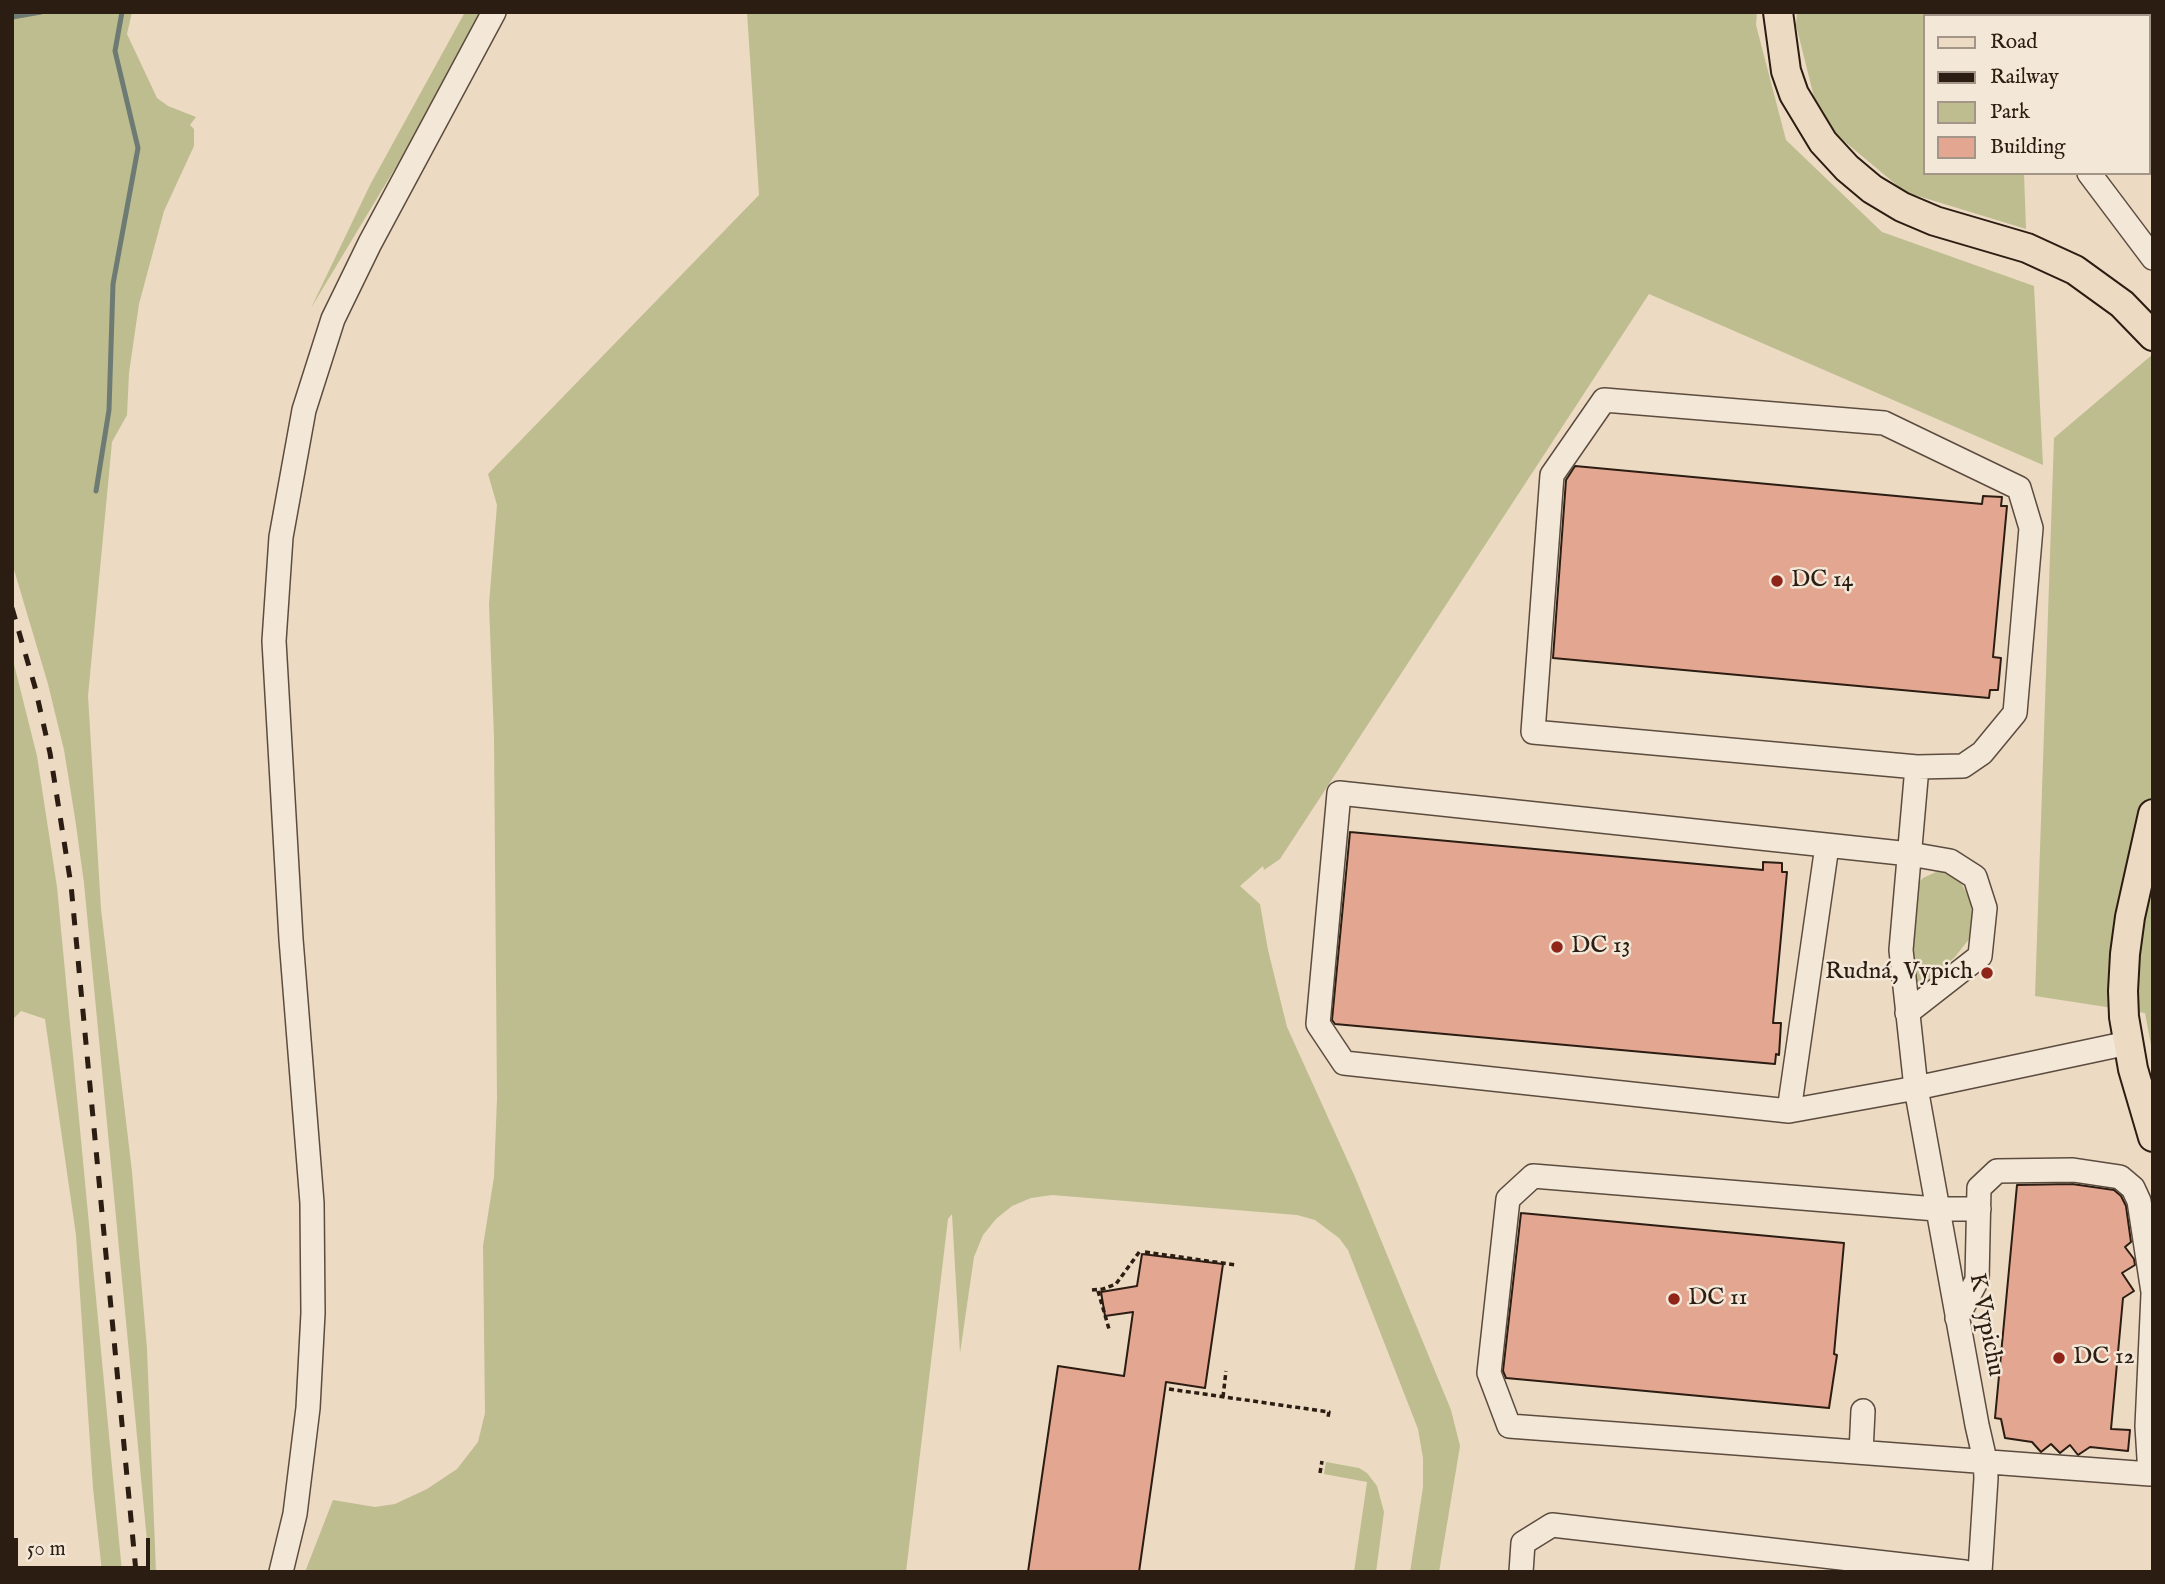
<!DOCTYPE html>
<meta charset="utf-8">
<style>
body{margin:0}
#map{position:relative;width:2165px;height:1584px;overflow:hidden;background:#ecdac2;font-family:"IM FELL English",serif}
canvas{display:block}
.frame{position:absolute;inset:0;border:14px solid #2c1d13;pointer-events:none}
.legend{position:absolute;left:1923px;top:14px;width:228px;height:161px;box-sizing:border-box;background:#f3e7d7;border:2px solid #a39689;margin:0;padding:9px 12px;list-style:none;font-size:21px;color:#2c1d13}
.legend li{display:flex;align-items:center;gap:14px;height:35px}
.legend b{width:35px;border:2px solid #a39689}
.scale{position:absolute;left:14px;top:1538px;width:136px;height:32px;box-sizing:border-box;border:4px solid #2c1d13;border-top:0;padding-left:9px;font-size:21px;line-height:24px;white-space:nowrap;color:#2c1d13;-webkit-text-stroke:5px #f3e7d7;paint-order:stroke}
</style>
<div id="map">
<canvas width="2165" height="1584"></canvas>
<div class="frame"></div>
<ul class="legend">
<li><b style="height:9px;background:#ecdac2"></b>Road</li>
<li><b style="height:9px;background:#2c1d13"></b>Railway</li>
<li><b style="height:19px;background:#bebd8f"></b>Park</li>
<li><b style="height:19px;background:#e3a691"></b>Building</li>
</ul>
<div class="scale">50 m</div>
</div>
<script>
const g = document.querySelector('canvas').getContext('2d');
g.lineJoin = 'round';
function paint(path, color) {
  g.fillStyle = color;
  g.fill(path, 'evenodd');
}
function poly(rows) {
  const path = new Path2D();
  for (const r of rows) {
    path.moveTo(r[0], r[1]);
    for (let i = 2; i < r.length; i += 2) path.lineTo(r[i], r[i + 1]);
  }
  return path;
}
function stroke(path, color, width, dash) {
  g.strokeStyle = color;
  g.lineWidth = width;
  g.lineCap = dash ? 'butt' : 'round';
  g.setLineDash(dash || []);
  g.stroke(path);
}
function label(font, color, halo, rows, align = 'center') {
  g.font = font + ' "IM FELL English",serif';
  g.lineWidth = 5;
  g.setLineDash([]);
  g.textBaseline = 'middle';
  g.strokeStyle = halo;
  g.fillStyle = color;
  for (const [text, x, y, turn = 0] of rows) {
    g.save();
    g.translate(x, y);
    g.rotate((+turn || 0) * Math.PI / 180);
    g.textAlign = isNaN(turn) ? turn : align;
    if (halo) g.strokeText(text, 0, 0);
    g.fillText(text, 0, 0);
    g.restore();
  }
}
const green = poly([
 [12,12,132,12,127,34,157,98,168,106,196,117,190,125,194,129,194,146,164,211,139,304,129,373,127,415,112,442,88,696,101,909,132,1172,147,1349,156,1572,150,1572,84,883,75,818,64,750,48,684,12,563],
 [465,12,489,12,311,308,370,185],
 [747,12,1757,12,1756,25,1786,140,1882,232,2034,286,2043,465,1649,294,1280,859,1264,870,1263,866,1240,886,1260,904,1268,950,1287,1027,1355,1177,1451,1410,1460,1446,1439,1572,1410,1572,1423,1487,1423,1458,1418,1429,1348,1250,1339,1238,1315,1220,1297,1215,1052,1195,1031,1198,1012,1206,996,1219,983,1235,974,1257,960,1353,952,1214,948,1219,906,1572,305,1572,333,1500,375,1507,395,1504,427,1489,457,1469,478,1442,485,1413,483,1246,494,1177,497,1098,494,737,489,604,497,505,488,474,759,195],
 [1797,12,2017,12,2017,16,1925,16,1925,173,2024,173,2026,229,1905,192,1820,121,1796,25],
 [2153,354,2153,1056,2145,1013,2035,996,2054,438],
 [12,656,37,756,57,887,122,1572,102,1572,93,1488,76,1235,45,1019,21,1011,12,1020],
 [1936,872,1948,872,1960,881,1970,899,1974,925,1969,939,1955,957,1927,981,1917,982,1911,979,1914,888,1923,878],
 [1326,1462,1359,1468,1367,1473,1377,1486,1384,1512,1376,1572,1354,1572,1367,1482,1324,1474]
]);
const stream = poly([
 [12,17,41,12],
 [96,491,109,410,113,284,138,148,115,51,122,12]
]);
const building = poly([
 [1575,466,1982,504,1983,496,2002,497,2001,506,2007,506,1993,657,2001,658,1998,690,1990,690,1989,698,1553,658,1566,480,1575,466],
 [1350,832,1763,870,1763,862,1782,863,1782,872,1787,872,1773,1023,1781,1023,1779,1055,1776,1054,1775,1064,1335,1024,1332,1020,1350,832],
 [2072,1184,2114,1190,2121,1196,2126,1206,2131,1242,2125,1247,2134,1259,2135,1265,2122,1273,2134,1291,2123,1298,2111,1429,2130,1430,2128,1451,2090,1447,2078,1455,2070,1445,2060,1453,2051,1444,2041,1452,2032,1442,2005,1438,2001,1419,1995,1418,2017,1185,2072,1184],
 [1521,1213,1844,1243,1834,1354,1837,1355,1829,1408,1506,1378,1503,1371,1521,1213],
 [1142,1254,1223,1264,1205,1388,1166,1382,1139,1572,1028,1572,1058,1366,1124,1376,1133,1312,1105,1316,1101,1292,1137,1286,1142,1254]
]);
const path = poly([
 [2017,12,2017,16],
 [1145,1252,1236,1265],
 [1092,1290,1103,1289,1116,1284,1140,1251],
 [1098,1291,1109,1329],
 [1169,1389,1329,1412,1328,1417],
 [1223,1397,1226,1371],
 [1320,1473,1322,1461]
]);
const minor = poly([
 [2089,173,2153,258],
 [1604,400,1884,423,2019,488,2031,528,2015,713,1982,753,1963,766,1917,767,1533,732,1552,475,1604,400],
 [1917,767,1901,950,1916,1088,1977,1425,1985,1460,1986,1478,1980,1572],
 [1907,1013,1980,956,1985,908,1975,877,1950,861,1910,854,1339,793,1318,1024,1344,1063,1789,1111,1916,1088,2128,1043],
 [1789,1111,1827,846],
 [1979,1209,1936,1209,1533,1176,1508,1199,1489,1373,1509,1426,2150,1474,2147,1426,2153,1294],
 [1957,1318,1977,1280,1979,1188,1997,1171,2073,1170,2120,1177,2133,1188,2139,1201,2153,1292],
 [1861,1452,1863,1411],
 [281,1572,295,1514,308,1408,313,1313,312,1203,291,939,274,641,281,537,304,410,333,319,370,243,494,12],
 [1521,1572,1523,1543,1552,1525,1964,1572]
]);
const major = poly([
 [1778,12,1786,71,1794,94,1823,142,1847,168,1872,189,1902,207,1935,221,2027,248,2075,270,2122,304,2153,336],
 [2153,814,2130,917,2125,954,2123,991,2124,1017,2133,1069,2153,1137]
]);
const rail = poly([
 [12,608,35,687,50,753,71,885,136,1572]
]);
const markers = [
 [1777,581,7,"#8f2418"],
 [1557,947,7,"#8f2418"],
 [1987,973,7,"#8f2418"],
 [1674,1299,7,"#8f2418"],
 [2059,1358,7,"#8f2418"]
];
const poiNames = [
 ["DC 14",1791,581],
 ["DC 13",1571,947],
 ["Rudná, Vypich",1973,973,"right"],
 ["DC 11",1688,1299],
 ["DC 12",2073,1358]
];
const streetNames = [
 ["K Vypichu",1985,1325,79]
];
paint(green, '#bebd8f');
stroke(stream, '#6d7b74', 5);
paint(building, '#e3a691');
stroke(building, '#2c1d13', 2);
stroke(minor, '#5c4c3f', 26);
stroke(major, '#2c1d13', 32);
stroke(path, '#2c1d13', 3.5, [5, 3.5]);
stroke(minor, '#f3e7d7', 23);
stroke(major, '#ecdac2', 28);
stroke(rail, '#2c1d13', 5, [12, 12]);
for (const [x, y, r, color] of markers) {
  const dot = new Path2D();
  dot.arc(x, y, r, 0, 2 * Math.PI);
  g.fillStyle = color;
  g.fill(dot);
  stroke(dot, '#f3e7d7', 2.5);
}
label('24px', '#2c1d13', '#f3e7d7', poiNames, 'left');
label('24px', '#2c1d13', '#f3e7d7', streetNames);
</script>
